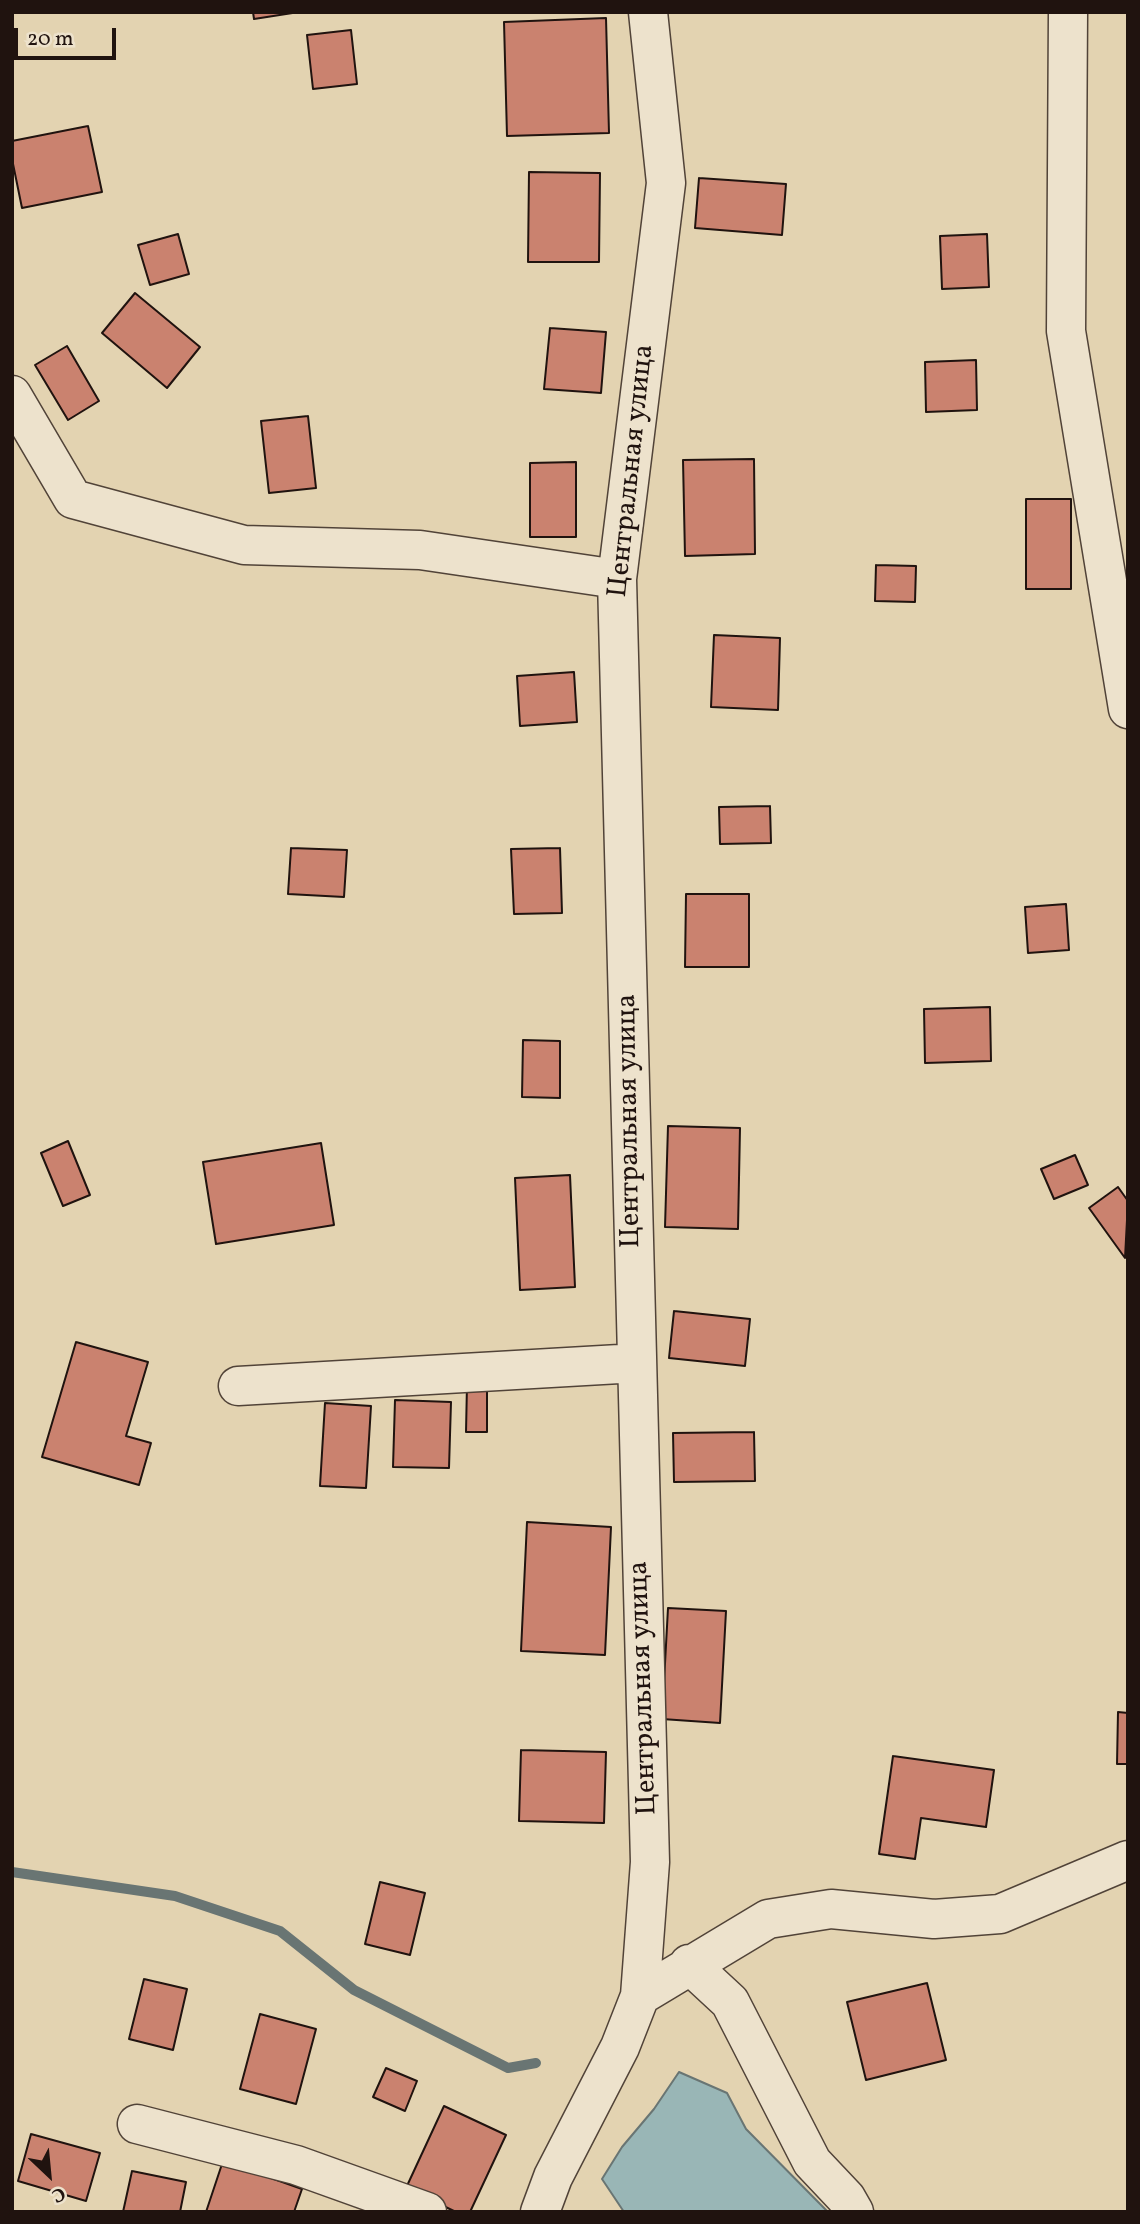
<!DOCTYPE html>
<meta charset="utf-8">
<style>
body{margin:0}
#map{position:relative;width:1140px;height:2224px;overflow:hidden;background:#e3d3b1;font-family:Vollkorn,serif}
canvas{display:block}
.frame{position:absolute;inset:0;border:14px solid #20130f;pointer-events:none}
.north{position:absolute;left:14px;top:2140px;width:70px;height:70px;-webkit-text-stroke:5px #ede2cc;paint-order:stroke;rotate:154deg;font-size:19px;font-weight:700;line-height:28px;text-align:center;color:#20130f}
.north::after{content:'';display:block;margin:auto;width:24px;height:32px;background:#20130f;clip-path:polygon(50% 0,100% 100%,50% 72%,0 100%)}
.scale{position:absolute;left:14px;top:28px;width:102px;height:32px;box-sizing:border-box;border:4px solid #20130f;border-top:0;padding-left:9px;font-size:21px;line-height:24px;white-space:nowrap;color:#20130f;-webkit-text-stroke:5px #ede2cc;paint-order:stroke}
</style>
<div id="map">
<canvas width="1140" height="2224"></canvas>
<div class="frame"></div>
<div class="north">С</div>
<div class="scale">20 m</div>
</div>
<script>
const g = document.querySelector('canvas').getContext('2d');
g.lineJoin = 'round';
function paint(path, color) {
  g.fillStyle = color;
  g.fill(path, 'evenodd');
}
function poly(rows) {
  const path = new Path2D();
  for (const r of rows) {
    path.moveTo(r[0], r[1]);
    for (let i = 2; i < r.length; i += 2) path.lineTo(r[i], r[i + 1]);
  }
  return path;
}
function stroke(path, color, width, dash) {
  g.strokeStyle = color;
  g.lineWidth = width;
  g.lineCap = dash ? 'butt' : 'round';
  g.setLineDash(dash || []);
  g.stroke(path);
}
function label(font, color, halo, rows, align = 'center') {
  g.font = font + ' Vollkorn,serif';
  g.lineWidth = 6;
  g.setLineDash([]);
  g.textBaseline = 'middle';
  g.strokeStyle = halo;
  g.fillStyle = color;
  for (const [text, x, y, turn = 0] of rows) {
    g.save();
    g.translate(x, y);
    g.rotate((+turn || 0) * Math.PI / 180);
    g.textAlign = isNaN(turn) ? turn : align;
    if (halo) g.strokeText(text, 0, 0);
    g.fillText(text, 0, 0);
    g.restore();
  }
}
const water = poly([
 [679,2072,727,2093,746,2129,828,2212,624,2212,602,2179,622,2147,654,2109,679,2072]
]);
const stream = poly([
 [12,1872,175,1896,280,1931,354,1990,508,2068,536,2063]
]);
const building = poly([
 [253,12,299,12,254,19,253,12],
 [606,18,609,133,507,136,504,22,606,18],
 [351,30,357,84,313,89,307,35,351,30],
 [88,126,102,192,22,208,12,159,12,141,88,126],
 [529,172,600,173,599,262,528,262,529,172],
 [699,178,786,184,782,235,695,228,699,178],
 [178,234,189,274,150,285,138,245,178,234],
 [987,234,989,287,942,289,940,236,987,234],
 [135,293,200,347,167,388,102,333,135,293],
 [550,328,606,332,601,393,544,389,550,328],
 [67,346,99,401,68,420,35,365,67,346],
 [976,360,977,410,926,412,925,362,976,360],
 [308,416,316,488,269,493,261,421,308,416],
 [754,459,755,554,685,556,683,460,754,459],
 [576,462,576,537,530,537,530,463,576,462],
 [1026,499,1071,499,1071,589,1026,589,1026,499],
 [876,565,916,566,915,602,875,601,876,565],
 [714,635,780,638,778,710,711,707,714,635],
 [574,672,577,722,520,726,517,676,574,672],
 [770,806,771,843,720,844,719,807,770,806],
 [291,848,347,850,344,897,288,894,291,848],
 [560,848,562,913,514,914,511,849,560,848],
 [686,894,749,894,749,967,685,967,686,894],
 [1066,904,1069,950,1028,953,1025,907,1066,904],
 [990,1007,991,1061,925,1063,924,1009,990,1007],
 [523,1040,560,1041,560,1098,522,1097,523,1040],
 [668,1126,740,1128,738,1229,665,1227,668,1126],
 [68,1141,90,1195,63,1206,41,1153,68,1141],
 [321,1143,334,1225,216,1244,203,1162,321,1143],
 [1075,1155,1088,1185,1054,1199,1041,1169,1075,1155],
 [570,1175,575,1287,520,1290,515,1178,570,1175],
 [1118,1187,1128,1201,1125,1258,1089,1208,1118,1187],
 [674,1311,750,1319,745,1366,669,1358,674,1311],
 [76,1342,148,1362,126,1436,151,1443,139,1485,42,1457,76,1342],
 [467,1384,487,1384,487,1432,466,1432,467,1384],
 [395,1400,451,1402,449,1468,393,1467,395,1400],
 [325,1403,371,1406,366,1488,320,1486,325,1403],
 [754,1432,755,1481,674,1482,673,1433,754,1432],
 [527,1522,611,1527,605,1655,521,1651,527,1522],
 [668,1608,726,1611,720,1723,662,1719,668,1608],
 [1118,1712,1128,1713,1128,1764,1117,1764,1118,1712],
 [521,1750,606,1752,604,1823,519,1821,521,1750],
 [893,1756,994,1770,986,1827,921,1818,915,1859,879,1854,893,1756],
 [380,1882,425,1893,410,1955,365,1944,380,1882],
 [144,1979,187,1989,173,2050,129,2039,144,1979],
 [927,1983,946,2060,866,2080,847,2002,927,1983],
 [260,2014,316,2029,296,2104,240,2089,260,2014],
 [386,2068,417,2081,405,2111,373,2097,386,2068],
 [444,2106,506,2135,470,2212,456,2212,406,2188,444,2106],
 [31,2134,100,2153,86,2201,18,2181,31,2134],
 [223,2161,302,2189,294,2212,206,2212,223,2161],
 [132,2171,186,2182,180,2212,123,2212,132,2171]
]);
const minor = poly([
 [1068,12,1066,331,1128,709],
 [12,395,73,499,244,545,420,550,617,579],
 [238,1386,637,1363],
 [689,1964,730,2002,812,2162,846,2198,854,2212],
 [640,1996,768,1919,831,1909,934,1919,1000,1914,1128,1860],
 [137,2124,296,2165,427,2212],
 [540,2212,553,2177,620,2047,640,1996,650,1862,617,579,666,183,648,12]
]);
const streetNames = [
 ["Центральная улица",633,471,-84],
 ["Центральная улица",631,1121,-91],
 ["Центральная улица",645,1688,-92]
];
paint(water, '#99b6b6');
stroke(water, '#697573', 2);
stroke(stream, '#697573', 10);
paint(building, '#ca826f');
stroke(building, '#20130f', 2);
stroke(minor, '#514338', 41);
stroke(minor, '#ede2cc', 38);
label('28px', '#20130f', '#ede2cc', streetNames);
</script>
